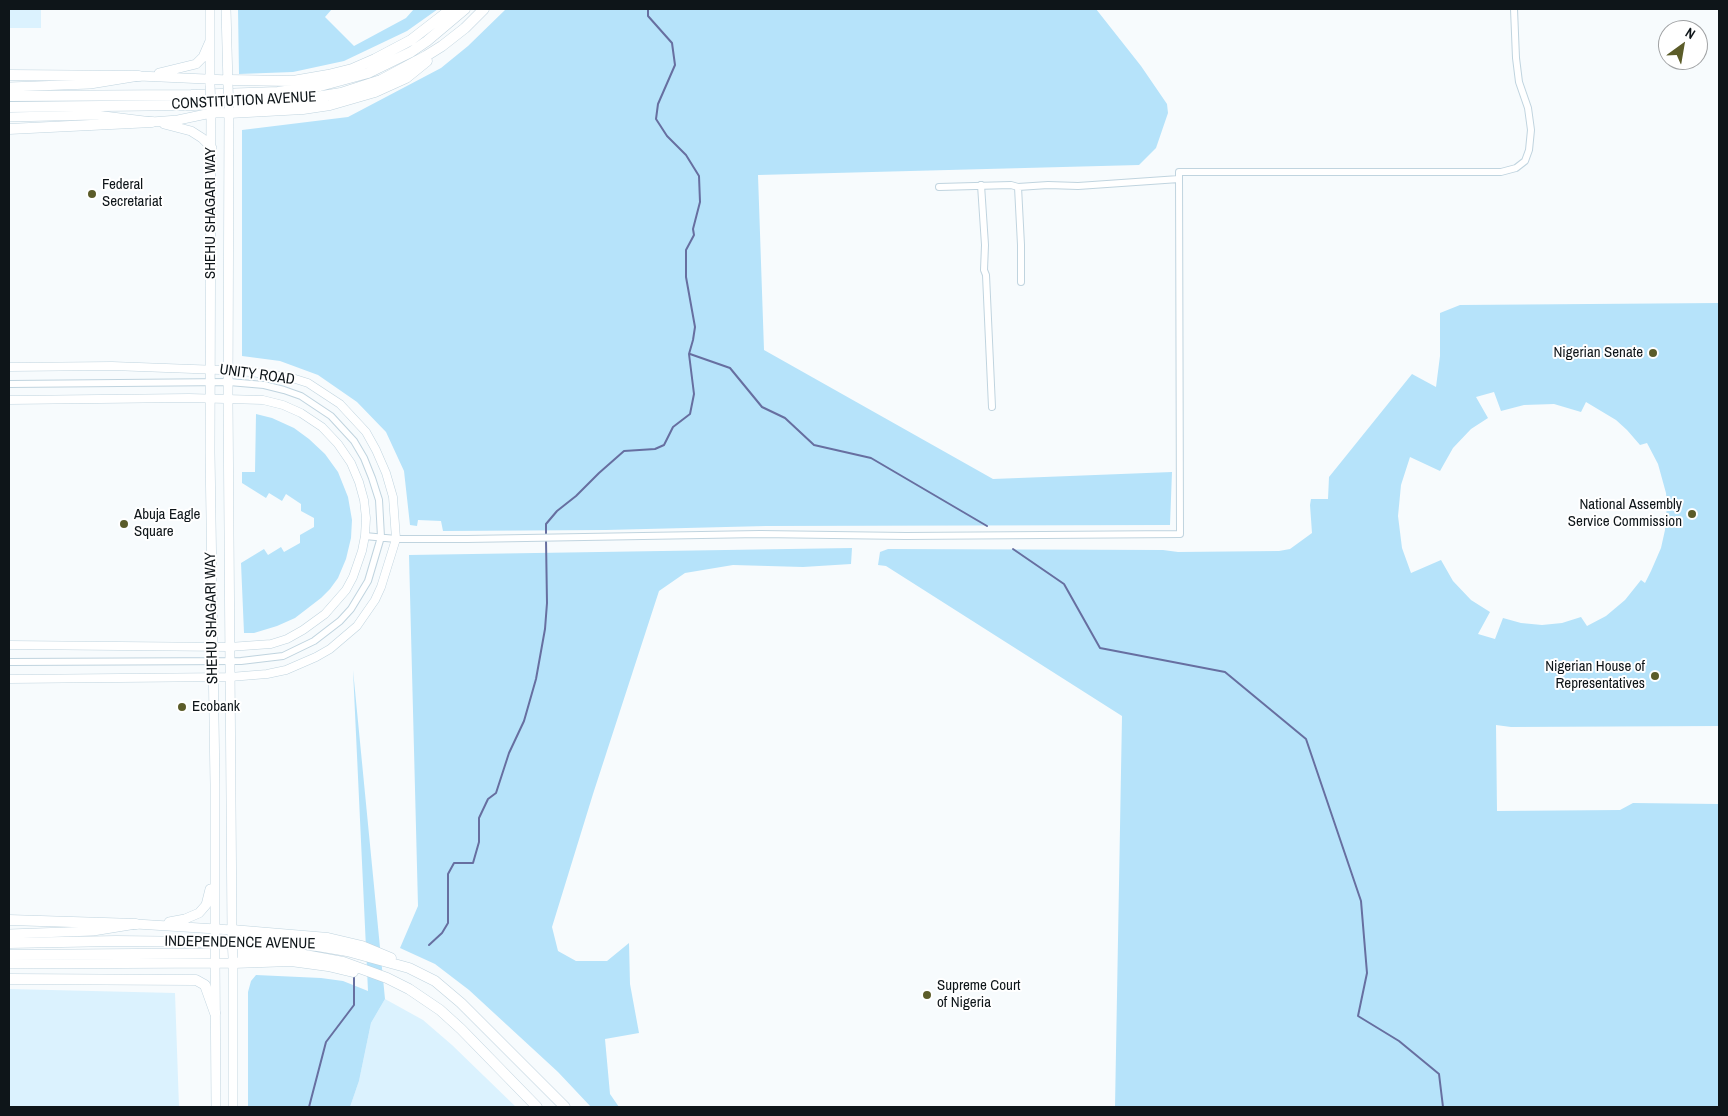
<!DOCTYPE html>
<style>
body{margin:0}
#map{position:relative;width:1728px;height:1116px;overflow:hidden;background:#f7fbfd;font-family:"Archivo Narrow",sans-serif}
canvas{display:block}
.frame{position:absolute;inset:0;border:10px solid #0e1519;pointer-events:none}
.north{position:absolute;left:1658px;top:20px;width:50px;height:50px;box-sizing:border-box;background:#fff;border:1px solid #9fa1a3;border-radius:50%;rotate:32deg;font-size:14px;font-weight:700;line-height:20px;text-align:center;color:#0e1519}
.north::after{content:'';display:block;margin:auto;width:18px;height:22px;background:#5b5c29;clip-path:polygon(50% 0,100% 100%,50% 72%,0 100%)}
</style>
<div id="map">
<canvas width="1728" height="1116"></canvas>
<div class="frame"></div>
<div class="north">N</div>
</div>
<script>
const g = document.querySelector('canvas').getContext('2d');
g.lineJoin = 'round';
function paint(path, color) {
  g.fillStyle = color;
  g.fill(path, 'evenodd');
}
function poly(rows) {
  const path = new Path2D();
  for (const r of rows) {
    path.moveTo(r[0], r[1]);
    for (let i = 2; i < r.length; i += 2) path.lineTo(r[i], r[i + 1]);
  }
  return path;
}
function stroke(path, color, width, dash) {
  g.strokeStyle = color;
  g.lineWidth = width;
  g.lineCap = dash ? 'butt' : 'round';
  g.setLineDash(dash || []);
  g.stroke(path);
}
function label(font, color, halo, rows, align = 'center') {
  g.font = font + ' "Archivo Narrow",sans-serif';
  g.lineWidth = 4;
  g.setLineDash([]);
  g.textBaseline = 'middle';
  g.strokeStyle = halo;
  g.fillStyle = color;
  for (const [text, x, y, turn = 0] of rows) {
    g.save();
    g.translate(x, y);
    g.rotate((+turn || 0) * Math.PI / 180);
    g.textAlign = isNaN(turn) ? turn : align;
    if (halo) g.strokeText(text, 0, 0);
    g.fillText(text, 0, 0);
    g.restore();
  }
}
const built = poly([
 [9,9,41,9,41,28,9,28],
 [9,989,175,993,179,1107,9,1107],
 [385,999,423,1020,452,1045,516,1107,350,1107,359,1081,371,1023]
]);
const green = poly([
 [238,9,332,9,325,17,354,46,406,18,414,9,438,9,407,31,344,61,293,72,239,74],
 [506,9,1096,9,1141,66,1167,104,1168,113,1156,148,1139,165,758,175,764,350,993,479,1172,472,1170,525,766,526,606,530,443,531,441,521,418,520,417,526,410,525,404,471,386,432,357,402,318,375,280,361,242,356,242,130,348,117,441,68,468,46],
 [1719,303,1719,726,1511,727,1496,725,1497,811,1620,810,1633,803,1719,804,1719,1107,1115,1107,1122,716,886,566,878,565,880,552,888,549,1163,550,1178,552,1279,551,1290,549,1312,533,1310,505,1311,499,1328,499,1329,477,1412,374,1436,387,1440,356,1440,313,1460,305],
 [1494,392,1501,411,1524,405,1554,404,1581,412,1586,402,1616,420,1627,430,1640,445,1647,443,1658,464,1666,493,1667,505,1665,530,1661,548,1651,571,1645,583,1641,580,1625,600,1606,616,1587,626,1581,617,1562,623,1542,625,1521,623,1503,618,1495,639,1478,634,1490,612,1471,600,1453,581,1441,560,1411,573,1402,548,1398,516,1401,485,1410,457,1440,471,1453,448,1471,429,1488,418,1476,397],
 [256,414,272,418,294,428,309,439,325,454,338,472,348,497,352,520,351,538,346,559,338,578,330,589,321,598,295,618,277,626,254,633,244,633,241,563,264,549,268,555,281,547,284,552,300,543,300,535,314,527,314,518,301,511,301,504,286,494,282,501,269,493,266,498,242,483,242,472,255,472],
 [852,548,851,564,803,567,733,565,685,573,659,591,593,794,552,927,558,951,576,961,607,961,629,943,630,984,639,1033,605,1039,610,1094,619,1107,591,1107,558,1072,469,990,435,964,400,948,418,906,409,555],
 [353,670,385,999,371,1023,359,1081,350,1107,248,1107,248,992,251,981,256,975,321,978,343,981,368,991]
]);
const stream = poly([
 [690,354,730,368,762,407,785,418,814,445,871,458,987,526],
 [546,535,546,524,557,511,576,496,599,473,624,451,655,449,664,445,673,427,690,414,694,394,689,354,693,340,695,327,686,277,686,250,694,235,693,229,700,202,699,176,686,155,667,136,656,119,658,104,675,65,672,43,648,16,648,9],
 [1013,549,1064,584,1100,648,1225,672,1306,739,1361,901,1367,973,1358,1016,1399,1041,1439,1074,1443,1107],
 [429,945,442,933,448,923,448,874,454,863,473,863,479,842,479,818,488,799,496,793,509,753,524,721,536,679,545,629,547,603,546,540],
 [309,1107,326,1042,354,1005,354,977]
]);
const minor = poly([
 [981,185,985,245,984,270,986,275,992,407],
 [939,187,1011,185,1018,187,1048,185,1078,186,1179,179],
 [1018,187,1021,245,1021,282],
 [9,384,229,382,264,385,284,390,301,396,331,416,354,441,364,458,372,478,379,500,381,537,368,581,351,609,340,621,314,641,283,656,241,661,9,662],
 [365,536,396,539,467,539,760,534,906,536,1180,534,1179,172,1501,172,1516,168,1525,161,1529,150,1531,130,1528,108,1519,82,1516,58,1514,9]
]);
const tertiary = poly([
 [9,367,112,366,220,370,250,372,289,377,308,383,340,404,366,432,376,450,386,473,393,497,396,539,381,587,375,600,357,626,330,649,316,657,286,670,267,674,230,677,9,679],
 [9,400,189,398,263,400,283,405,301,413,322,427,338,444,351,463,359,482,364,500,366,518,365,536,362,551,353,577,346,590,325,614,303,630,287,639,271,644,229,647,9,645]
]);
const secondary = poly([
 [210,9,210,83],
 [226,9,228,85],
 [159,73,196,64,203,57,210,41],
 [9,87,90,84,139,76,228,80],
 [211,107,210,452,215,785,215,936],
 [229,108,228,399,232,935],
 [9,117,96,115,152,122,178,120,211,113,229,113],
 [164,124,191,131,202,138,212,148],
 [169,922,185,919,199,913,206,905,210,889],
 [9,934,93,931,136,924,232,930],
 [233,958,233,1107],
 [215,959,216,1107],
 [9,964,233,963]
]);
const primary = poly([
 [9,75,139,76],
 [228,80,293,81,328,75,352,69,375,59,411,40,451,9],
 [9,96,191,95,278,92,320,86,368,73,411,52,427,41,465,9],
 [9,107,193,105,291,101,341,93,381,80,426,56,442,46,465,28,484,9],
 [229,113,303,109,330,105,375,92,406,78,427,61],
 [9,129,152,122],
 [9,920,136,924],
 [232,930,328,938,362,946,391,958],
 [9,943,116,941,300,943,347,951,409,968,435,981,461,1003,565,1107],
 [9,955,262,953,299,954,343,962,387,978,409,989,440,1010,461,1029,537,1107],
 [233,963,291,961,328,966,353,972],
 [9,979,196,980,205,985,215,1013]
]);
const secondaryBridge = poly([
 [210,85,211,107],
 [228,85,229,108],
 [215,936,215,959],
 [232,938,233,958]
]);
const markers = [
 [92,194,5,"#5b5c29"],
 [1653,353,5,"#5b5c29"],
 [1692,514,5,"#5b5c29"],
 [124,524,5,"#5b5c29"],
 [1655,676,5,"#5b5c29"],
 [182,707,5,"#5b5c29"],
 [927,995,5,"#5b5c29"]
];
const streetNames = [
 ["CONSTITUTION AVENUE",244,101,-3],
 ["SHEHU SHAGARI WAY",211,213,-90],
 ["UNITY ROAD",257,375,8],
 ["SHEHU SHAGARI WAY",212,618,-91],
 ["INDEPENDENCE AVENUE",240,943,1]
];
const poiNames = [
 ["Federal",102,185],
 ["Secretariat",102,202],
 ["Nigerian Senate",1643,353,"right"],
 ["National Assembly",1682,505,"right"],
 ["Service Commission",1682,522,"right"],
 ["Abuja Eagle",134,515],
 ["Square",134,532],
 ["Nigerian House of",1645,667,"right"],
 ["Representatives",1645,684,"right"],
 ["Ecobank",192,707],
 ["Supreme Court",937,986],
 ["of Nigeria",937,1003]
];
paint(built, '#dbf2fe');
paint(green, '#b6e3fa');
stroke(stream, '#676fa0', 2);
stroke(minor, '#c0d4df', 8);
stroke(tertiary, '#c0d4df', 9);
stroke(secondary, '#c0d4df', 10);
stroke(primary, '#c0d4df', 11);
stroke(minor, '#fff', 6);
stroke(tertiary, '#fff', 8);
stroke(secondary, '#fff', 9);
stroke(primary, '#fff', 10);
stroke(secondaryBridge, '#c0d4df', 10, []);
stroke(secondaryBridge, '#fff', 9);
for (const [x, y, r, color] of markers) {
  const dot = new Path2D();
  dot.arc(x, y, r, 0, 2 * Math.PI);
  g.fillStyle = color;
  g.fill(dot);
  stroke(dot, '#fff', 2);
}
label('15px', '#0e1519', '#fff', streetNames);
label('15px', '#0e1519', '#fff', poiNames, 'left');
</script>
